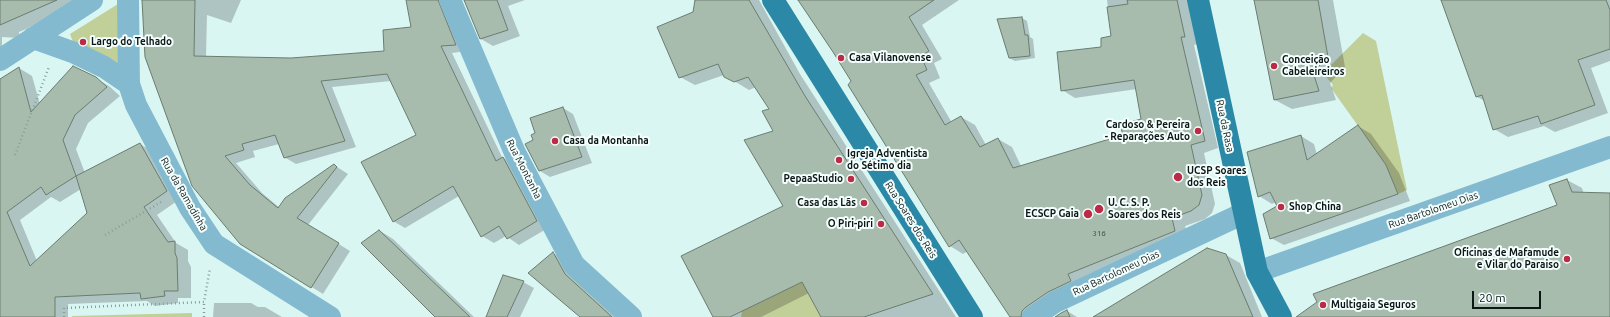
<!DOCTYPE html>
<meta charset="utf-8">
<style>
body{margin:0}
#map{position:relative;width:1610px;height:317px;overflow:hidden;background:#daf6f3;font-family:Ubuntu,sans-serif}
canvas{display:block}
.scale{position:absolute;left:1472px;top:291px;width:69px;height:18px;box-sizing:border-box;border:2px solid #0d1716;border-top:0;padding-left:5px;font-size:12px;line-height:14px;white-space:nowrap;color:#0d1716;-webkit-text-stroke:3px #f4fffe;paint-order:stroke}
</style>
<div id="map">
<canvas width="1610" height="317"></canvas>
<div class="scale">20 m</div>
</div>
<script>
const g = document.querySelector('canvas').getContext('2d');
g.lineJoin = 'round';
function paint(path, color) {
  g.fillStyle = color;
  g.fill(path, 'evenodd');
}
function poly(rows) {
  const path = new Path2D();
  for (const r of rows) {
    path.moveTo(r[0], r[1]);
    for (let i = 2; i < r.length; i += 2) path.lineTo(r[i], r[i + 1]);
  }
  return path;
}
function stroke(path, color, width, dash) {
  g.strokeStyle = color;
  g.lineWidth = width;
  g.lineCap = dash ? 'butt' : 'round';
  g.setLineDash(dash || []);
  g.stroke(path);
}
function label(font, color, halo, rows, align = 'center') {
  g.font = font + ' Ubuntu,sans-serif';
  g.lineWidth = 4;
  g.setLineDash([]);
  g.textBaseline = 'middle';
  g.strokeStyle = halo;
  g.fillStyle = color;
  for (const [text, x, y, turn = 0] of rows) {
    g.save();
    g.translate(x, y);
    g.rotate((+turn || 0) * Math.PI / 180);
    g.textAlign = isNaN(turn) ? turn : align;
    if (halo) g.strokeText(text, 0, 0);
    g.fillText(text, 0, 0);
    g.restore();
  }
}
const green = poly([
 [118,4,122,63,116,66,73,42,70,34],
 [1363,33,1376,41,1407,190,1398,194,1386,165,1331,88,1333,85,1323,73],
 [802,282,821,317,741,317,742,311],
 [192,313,192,317,72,317,72,316]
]);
const shadow = poly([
 [0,0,73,0,45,21,19,32,19,38,2,37,2,53,0,53],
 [143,0,241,0,231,23,207,15,206,58,291,59,385,51,412,28,407,0,451,0,467,51,452,53,502,157,515,165,548,228,519,245,506,236,494,243,482,236,459,196,405,228,393,221,418,136,391,81,332,87,356,147,296,164,284,157,279,144,253,151,255,157,236,163,262,193,280,208,334,165,348,174,308,225,350,251,323,294,241,243],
 [465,0,525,0,508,6,520,36,493,46,481,39],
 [696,0,759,0,800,74,956,317,822,317,809,293,761,317,714,317,784,206,770,109,756,87,749,90,724,75,695,85,680,77,700,10],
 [801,0,959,0,922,25,942,59,934,63,940,78,929,83,952,123,961,117,975,125,986,145,998,139,1012,147,1021,166,1124,136,1142,120,1137,89,1075,98,1062,90,1112,37,1107,0,1188,0,1198,44,1194,45,1218,148,1204,153,1215,204,1212,213,1205,219,1185,226,1189,238,1038,317,1011,317,968,251,963,254,950,246,852,81],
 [1255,0,1333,0,1345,67,1330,83,1336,100,1292,109,1275,100],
 [1454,0,1610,0,1610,61,1591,68,1608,113,1555,132,1544,126,1508,137,1494,129,1485,101,1477,97],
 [1022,18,1027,21,1030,37,1033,39,1035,58,1015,61,1009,58],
 [19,68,32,76,40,104,95,78,109,86,120,96,88,123,76,149,85,173,140,144,153,152,180,199,157,215,176,243,188,250,188,261,191,267,191,298,178,298,178,303,155,306,147,301,68,304,68,317,0,317,0,80],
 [81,189,88,213,37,261,20,220,51,197,60,202],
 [563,108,573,114,592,163,550,177,540,171,534,140,536,133],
 [1358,126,1371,134,1399,173,1410,201,1284,245,1271,238,1278,206,1276,202,1272,204,1259,196,1301,136,1314,144,1317,155],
 [1567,180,1582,188,1584,194,1610,194,1610,317,1318,317,1559,205,1550,186],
 [380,231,393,239,474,317,436,317],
 [553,253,567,261,616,317,581,317],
 [1226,255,1240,263,1262,317,1095,317],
 [523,282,534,288,520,317,487,317],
 [214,303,251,303,258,307,265,307,282,317,213,317],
 [1067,311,1077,317,1057,317]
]);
const building = poly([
 [0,0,57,0,0,25,0,0],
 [142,0,195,0,194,56,291,58,384,51,383,30,411,27,406,0,438,0,456,45,441,46,496,161,503,157,537,221,507,239,499,226,481,237,453,186,393,222,361,162,416,135,387,74,321,81,345,141,284,158,275,135,242,144,244,150,225,156,250,185,278,208,285,198,334,164,337,167,297,218,339,243,311,288,240,244,192,186,145,57,142,0],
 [464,0,497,0,508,30,480,39,464,0],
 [695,0,749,0,805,96,933,294,864,317,821,317,802,282,730,317,713,317,681,256,783,206,744,140,773,131,762,111,769,109,748,77,734,82,724,77,718,64,679,78,657,27,693,12,695,0],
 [798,0,934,0,909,17,929,51,921,56,927,70,916,75,945,125,961,116,980,147,998,138,1013,168,1123,135,1120,125,1141,119,1134,80,1061,91,1057,52,1101,47,1101,38,1111,36,1107,7,1128,4,1127,0,1177,0,1185,37,1181,37,1205,141,1191,145,1202,195,1199,205,1191,211,1172,218,1175,231,1068,274,1071,281,1048,292,1026,307,1022,311,1021,317,1010,317,959,240,949,247,848,85,851,81,833,52,798,0],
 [1254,0,1318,0,1328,57,1313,72,1319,91,1274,100,1254,0],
 [1441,0,1606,0,1610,10,1610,49,1578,60,1595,105,1541,124,1538,116,1493,130,1482,95,1476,97,1441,0],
 [1022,17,1025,35,1028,35,1030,56,1009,58,997,19,1022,17],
 [73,66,96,77,107,87,75,115,63,140,76,176,46,195,41,187,7,212,30,266,87,213,76,176,140,143,167,191,144,207,168,242,175,241,175,253,177,258,178,291,164,291,165,296,141,299,140,293,55,297,55,317,0,317,0,79,19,67,31,112,73,66],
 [563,107,582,157,539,171,525,144,533,140,531,135,535,133,530,118,563,107],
 [1358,125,1386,165,1398,194,1270,239,1263,214,1277,206,1270,192,1258,197,1247,152,1301,135,1307,160,1358,125],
 [1567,179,1572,192,1610,193,1610,317,1296,317,1317,302,1313,294,1557,205,1549,185,1567,179],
 [379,230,470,317,435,317,361,243,379,230],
 [1207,248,1226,254,1253,317,1093,317,1207,248],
 [553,252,565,274,612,317,580,317,528,273,553,252],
 [503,275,524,281,507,317,486,317,503,275],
 [1067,310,1070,317,1055,317,1061,313,1067,310]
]);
const path = poly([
 [15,155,49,67],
 [105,235,161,202],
 [64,317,64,308,204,302,210,268],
 [204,317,204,302]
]);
const minor = poly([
 [128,0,129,84,136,105,190,208,214,244,330,317],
 [450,0,515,153,574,265,631,317],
 [33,38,75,53,104,67,129,84],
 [0,60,92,0],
 [1257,272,1610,147],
 [1033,317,1055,302,1244,213]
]);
const major = poly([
 [773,0,972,317],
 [1198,0,1257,272,1281,317]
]);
const markers = [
 [83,42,4,"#bc2b46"],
 [841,58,4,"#bc2b46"],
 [1274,66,4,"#bc2b46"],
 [1198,131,4,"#bc2b46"],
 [555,141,4,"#bc2b46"],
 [839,160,4,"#bc2b46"],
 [1178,177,5,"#bc2b46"],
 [851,179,4,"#bc2b46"],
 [864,203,4,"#bc2b46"],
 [1281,207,4,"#bc2b46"],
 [1099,209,5,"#bc2b46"],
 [1088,214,5,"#bc2b46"],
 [881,224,4,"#bc2b46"],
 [1567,259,4,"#bc2b46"],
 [1323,305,4,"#bc2b46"]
];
const numberNames = [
 ["316",1099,233]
];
const poiNames = [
 ["Largo do Telhado",91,42],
 ["Casa Vilanovense",849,58],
 ["Conceição",1282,60],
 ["Cabeleireiros",1282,72],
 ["Cardoso & Pereira",1190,125,"right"],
 ["- Reparações Auto",1190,137,"right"],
 ["Casa da Montanha",563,141],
 ["Igreja Adventista",847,154],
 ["do Sétimo dia",847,166],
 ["UCSP Soares",1187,171],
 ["dos Reis",1187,183],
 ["PepaaStudio",843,179,"right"],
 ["Casa das Lãs",856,203,"right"],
 ["U. C. S. P.",1108,203],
 ["Soares dos Reis",1108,215],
 ["Shop China",1289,207],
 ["ECSCP Gaia",1079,214,"right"],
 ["O Piri-piri",873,224,"right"],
 ["Oficinas de Mafamude",1559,253,"right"],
 ["e Vilar do Paraiso",1559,265,"right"],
 ["Multigaia Seguros",1331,305]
];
const streetNames = [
 ["Rua da Rasa",1225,126,78],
 ["Rua Montanha",524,169,63],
 ["Rua da Ramadinha",184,194,60],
 ["Rua Bartolomeu Dias",1433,210,-19],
 ["Rua Soares dos Reis",911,220,58],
 ["Rua Bartolomeu Dias",1116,273,-25]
];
paint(green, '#c1cf98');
paint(shadow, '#0003');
paint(building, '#a8bcae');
stroke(building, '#6a7c6f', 1);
stroke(path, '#899e9b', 2.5, [1, 3]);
stroke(minor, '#84bacf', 22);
stroke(major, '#2b89a7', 22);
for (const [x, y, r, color] of markers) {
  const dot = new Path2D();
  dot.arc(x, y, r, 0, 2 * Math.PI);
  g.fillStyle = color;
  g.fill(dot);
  stroke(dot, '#f4fffe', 1.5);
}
label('8px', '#34403c', null, numberNames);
label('bold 10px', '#0d1716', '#f4fffe', poiNames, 'left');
label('10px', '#0d1716', '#f4fffe', streetNames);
</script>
